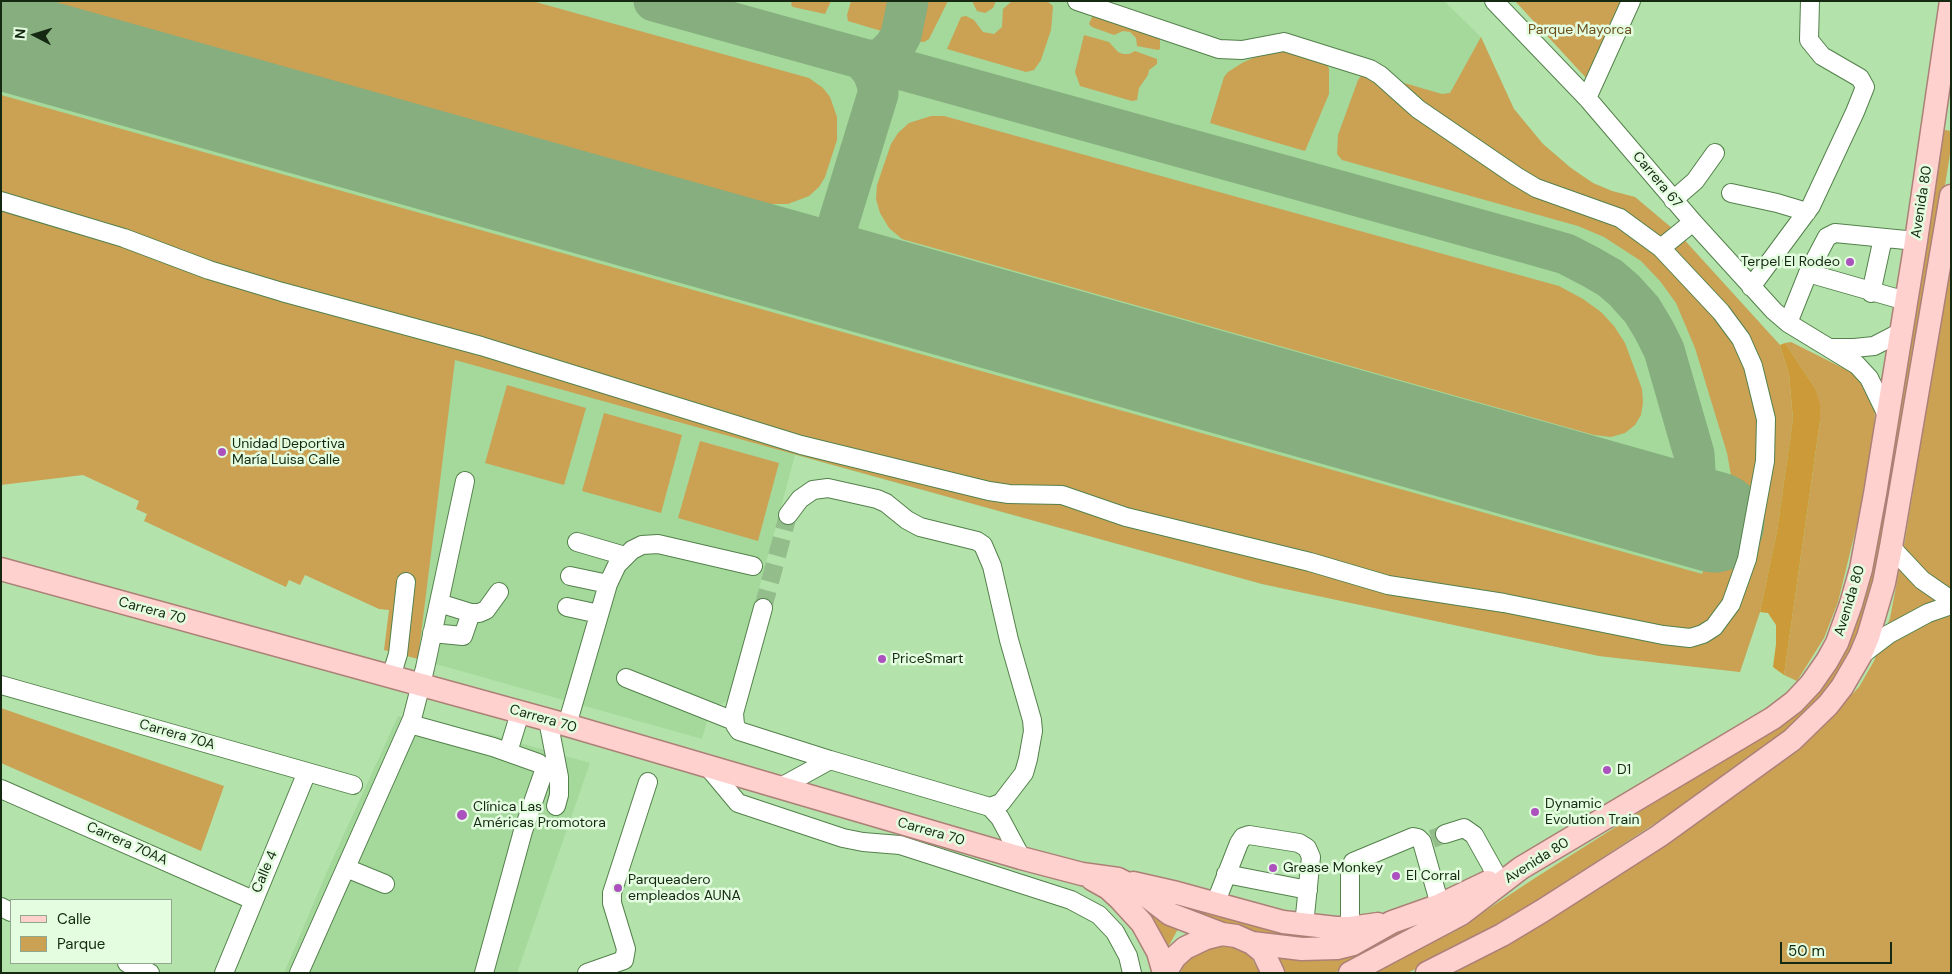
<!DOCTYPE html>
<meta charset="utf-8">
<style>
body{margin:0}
#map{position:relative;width:1952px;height:974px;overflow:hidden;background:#b3e3aa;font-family:"DM Sans",sans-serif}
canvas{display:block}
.frame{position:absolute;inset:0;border:2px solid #152812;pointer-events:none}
.legend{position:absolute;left:10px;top:899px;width:162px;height:65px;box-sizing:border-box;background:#e4fde0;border:1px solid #91a88e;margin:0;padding:6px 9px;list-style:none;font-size:15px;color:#152812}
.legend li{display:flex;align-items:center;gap:10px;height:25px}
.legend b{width:25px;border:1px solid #91a88e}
.north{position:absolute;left:10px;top:10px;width:50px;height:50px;-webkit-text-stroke:4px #e4fde0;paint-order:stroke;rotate:275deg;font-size:14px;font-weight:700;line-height:20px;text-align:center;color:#152812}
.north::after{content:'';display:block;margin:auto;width:18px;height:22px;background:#152812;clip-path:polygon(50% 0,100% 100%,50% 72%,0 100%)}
.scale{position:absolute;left:1780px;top:942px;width:112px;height:22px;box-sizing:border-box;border:2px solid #152812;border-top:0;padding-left:6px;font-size:15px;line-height:18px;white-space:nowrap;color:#152812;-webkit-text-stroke:4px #e4fde0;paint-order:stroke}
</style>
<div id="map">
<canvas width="1952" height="974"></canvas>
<div class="frame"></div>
<ul class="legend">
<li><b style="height:6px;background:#fed0ce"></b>Calle</li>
<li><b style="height:14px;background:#cba154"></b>Parque</li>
</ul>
<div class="north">N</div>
<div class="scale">50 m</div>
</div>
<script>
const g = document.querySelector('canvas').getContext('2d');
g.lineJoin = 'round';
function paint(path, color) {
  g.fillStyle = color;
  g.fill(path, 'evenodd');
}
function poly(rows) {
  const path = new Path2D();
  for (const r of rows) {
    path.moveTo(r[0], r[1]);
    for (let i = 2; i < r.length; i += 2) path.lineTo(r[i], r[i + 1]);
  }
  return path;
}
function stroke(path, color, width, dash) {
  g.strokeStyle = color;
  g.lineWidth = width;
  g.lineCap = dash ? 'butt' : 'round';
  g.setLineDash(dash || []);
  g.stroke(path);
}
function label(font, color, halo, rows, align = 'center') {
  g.font = font + ' "DM Sans",sans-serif';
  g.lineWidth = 5;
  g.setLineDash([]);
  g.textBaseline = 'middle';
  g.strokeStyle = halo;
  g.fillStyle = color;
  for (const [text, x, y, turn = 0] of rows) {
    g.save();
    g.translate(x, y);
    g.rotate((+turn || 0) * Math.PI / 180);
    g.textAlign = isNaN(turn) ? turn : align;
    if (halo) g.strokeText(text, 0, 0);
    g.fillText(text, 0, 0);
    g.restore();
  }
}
const built = poly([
 [1,1,1444,1,1481,37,1514,109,1543,144,1571,168,1593,183,1612,191,1635,197,1679,234,1780,345,1793,419,1777,531,1760,612,1740,672,1599,656,1262,584,795,455,729,701,721,704,707,721,702,739,418,659,454,360,1,229],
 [398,716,489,734,590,763,517,973,284,973,329,867]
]);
const green = poly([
 [38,1,532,1,809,78,823,88,830,97,837,117,837,140,825,177,819,187,809,196,788,204,755,204],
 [792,1,831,1,825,14,793,7,791,5],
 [851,1,899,1,894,29,888,33,848,21,847,15],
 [917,1,948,1,929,39,924,42,915,41,912,33],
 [972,1,996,1,993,8,985,13,977,11],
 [1012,1,1047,1,1053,6,1051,30,1041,60,1034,70,1026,72,947,49,961,17,966,16,974,20,983,32,994,34,1002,27,1003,9],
 [1515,1,1625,1,1587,79],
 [1093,15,1160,38,1160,49,1158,50,1137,46,1136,38,1130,32,1123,31,1114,35,1092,27,1089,24],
 [1084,35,1109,42,1118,52,1123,54,1129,54,1135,51,1157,59,1157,64,1149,70,1148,75,1139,88,1137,100,1132,101,1080,86,1075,72],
 [1481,37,1514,109,1543,144,1571,168,1593,183,1612,191,1635,197,1679,234,1780,345,1789,375,1793,419,1777,531,1760,612,1740,672,1599,656,1262,584,455,360,418,659,384,650,389,610,379,609,305,575,300,585,289,580,286,587,144,521,147,514,136,509,139,501,83,475,1,485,1,95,1702,574,1711,549,1717,545,1727,518,1732,481,1727,453,1695,348,1676,303,1660,281,1641,261,1604,237,1578,226,1342,160,1337,154,1338,135,1358,80,1361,76,1370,74,1380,80,1415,111,1515,177,1535,188,1619,220,1629,225,1655,246,1724,320,1743,347,1753,373,1761,412,1764,435,1763,458,1760,482,1745,556,1734,591,1719,618,1702,632,1690,635,1624,626,1531,606,1391,583,1322,563,1321,568,1379,587,1418,595,1516,608,1628,633,1677,639,1698,638,1710,633,1719,625,1735,602,1754,538,1766,479,1770,432,1765,398,1760,376,1746,344,1728,318,1709,294,1656,241,1643,231,1624,217,1550,190,1520,174,1418,105,1387,78,1442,94,1450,93],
 [1281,51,1326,63,1329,69,1329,94,1305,151,1210,123,1224,77,1228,72,1242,63,1262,54],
 [931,116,944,116,1559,286,1583,299,1601,312,1614,326,1625,343,1642,389,1643,403,1641,415,1635,425,1625,433,1611,437,1594,435,902,239,889,228,880,213,876,199,877,185,891,144,898,133,909,123],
 [1940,129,1951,131,1951,148,1894,502,1866,621,1835,686,1790,735,1495,928,1460,948,1407,973,1372,973,1455,931,1535,878,1780,723,1842,650],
 [1951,256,1951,973,1454,973,1593,891,1723,804,1798,749,1859,687,1874,661,1890,618,1905,540],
 [1791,342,1853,373,1866,390,1875,410,1874,431,1858,520,1838,602,1824,638,1797,681,1784,675,1820,421,1815,388,1785,343],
 [507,385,586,408,564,485,485,463],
 [604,413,682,435,661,513,582,491],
 [700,441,779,463,758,541,678,518],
 [1,708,224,786,201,851,1,763],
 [1126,898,1178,929,1167,949],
 [1166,902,1352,937,1290,940,1228,924,1175,907],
 [1466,904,1334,973,1286,973,1275,953,1303,959,1323,960,1346,956,1423,920],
 [1228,946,1250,955,1260,973,1180,973,1187,960,1203,949]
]);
const forest = poly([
 [1785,343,1815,388,1820,405,1820,421,1784,675,1773,667,1776,644,1776,625,1768,613,1760,612,1777,531,1793,419,1789,375,1780,345]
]);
const taxiway = poly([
 [654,1,1531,244,1566,254,1591,267,1610,278,1624,290,1642,310,1654,330,1664,350,1694,454,1695,471,1692,485,1683,497,1673,503,1657,505],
 [863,60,876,60,884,57,895,46,901,35,908,1],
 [834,237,834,260,843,274,854,279],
 [799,264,807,265,821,257,827,250,834,237,878,94,878,86,873,72,863,60]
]);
const runway = poly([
 [1,39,1714,522]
]);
const minorTunnel = poly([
 [763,608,788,515],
 [1432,839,1445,834]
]);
const minor = poly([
 [1494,1,1587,98,1693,222,1774,311,1788,323,1857,365,1869,378,1888,417],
 [1587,98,1631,1],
 [1731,193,1777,203,1807,212],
 [1673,200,1695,181,1715,153],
 [1,201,124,238,209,270,282,292,481,346,801,445,989,491,1009,494,1062,495,1126,517,1310,562,1388,585,1504,603,1663,635,1690,638,1703,634,1714,627,1731,604,1747,559,1765,461,1766,419,1753,366,1741,339,1721,312,1661,248,1620,218,1536,188,1516,176,1418,109,1380,75,1370,69,1284,42,1242,50,1219,49,1077,1],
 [1661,248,1693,222],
 [1808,273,1906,301],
 [1751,287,1811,206,1855,112,1865,87,1860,78,1822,56,1809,40,1810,1],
 [1871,293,1883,238],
 [1788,323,1808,273,1827,237,1835,233,1916,241],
 [1830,348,1854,348,1874,346,1901,332],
 [788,515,800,499,813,490,828,488,877,499,886,503,907,520,920,527,977,541,983,545,992,566,1009,640,1032,720,1033,731,1028,759,1024,773,1001,803,990,807],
 [577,542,625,556],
 [1891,547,1922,580,1951,600],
 [570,576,608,584],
 [439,603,471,613,479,613,486,610,499,592],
 [567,607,599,614],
 [763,608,734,713,735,725,739,731,830,760,990,807,1000,818,1021,857],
 [432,633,463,636,471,613],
 [1860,656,1889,634,1928,613,1951,605],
 [391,677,398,654,406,582],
 [626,678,734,721],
 [1,685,353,785],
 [548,720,559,777,559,795,556,806],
 [410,724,493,747,538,763,542,766,544,771,523,831,484,973],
 [567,725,608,584,617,565,632,550,642,545,658,544,753,566],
 [508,752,520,713],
 [708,767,738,803,843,838,863,842,900,845,1071,900,1099,915,1115,932,1128,956,1132,973],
 [779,788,830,760],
 [1,789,253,900],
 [1445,834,1464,828,1474,835,1498,878],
 [346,868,385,884],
 [1226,874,1308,890],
 [1215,904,1239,843,1243,837,1249,835,1299,843,1307,848,1311,857,1304,925],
 [1,907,11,912],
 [1350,928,1350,869,1353,862,1413,837,1418,838,1422,842,1440,905],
 [127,963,150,973],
 [224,973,307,772],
 [299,973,412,719,425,668,465,481],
 [587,973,624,960,626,949,612,903,612,893,648,782]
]);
const major = poly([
 [1,569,567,725,1021,858,1082,874,1118,879,1136,888,1170,914,1222,934],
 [1092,879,1108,888,1120,899,1142,923,1158,952,1164,973],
 [1133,883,1177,893,1283,922,1336,928,1350,928,1378,924],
 [1252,943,1302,949,1337,948,1353,944,1392,922,1440,905,1488,882],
 [1165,973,1175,957,1185,948,1206,938,1222,934,1236,936,1252,943,1263,952,1273,973],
 [1350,973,1461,914,1521,868,1773,718,1794,702,1811,684,1827,661,1837,643,1851,604,1861,569,1875,494,1916,241,1951,1],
 [1427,973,1502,935,1542,911,1659,836,1792,740,1828,705,1842,687,1860,656,1868,637,1884,583,1891,547,1951,196]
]);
const markers = [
 [1850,262,5,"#ac52be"],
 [222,452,5,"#ac52be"],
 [882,659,5,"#ac52be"],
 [1607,770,5,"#ac52be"],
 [1535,812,5,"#ac52be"],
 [462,815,6,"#ac52be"],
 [1273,868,5,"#ac52be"],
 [1396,876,5,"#ac52be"],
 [618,888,5,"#ac52be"]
];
const parkNames = [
 ["Parque Mayorca",1580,30]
];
const streetNames = [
 ["Carrera 67",1657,180,50],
 ["Avenida 80",1922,202,-81],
 ["Avenida 80",1850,601,-73],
 ["Carrera 70",152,611,15],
 ["Carrera 70",543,719,16],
 ["Carrera 70A",177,735,16],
 ["Carrera 70",931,832,16],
 ["Carrera 70AA",127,844,24],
 ["Avenida 80",1537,861,-32],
 ["Calle 4",265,872,-67]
];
const poiNames = [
 ["Terpel El Rodeo",1840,262,"right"],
 ["Unidad Deportiva",232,444],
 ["María Luisa Calle",232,460],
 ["PriceSmart",892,659],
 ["D1",1617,770],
 ["Dynamic",1545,804],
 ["Evolution Train",1545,820],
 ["Clínica Las",473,807],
 ["Américas Promotora",473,823],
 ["Grease Monkey",1283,868],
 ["El Corral",1406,876],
 ["Parqueadero",628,880],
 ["empleados AUNA",628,896]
];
paint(built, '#a4d99b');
paint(green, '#cba154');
paint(forest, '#cc9a38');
stroke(taxiway, '#86ae7e', 41);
stroke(runway, '#86ae7e', 101);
stroke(minorTunnel, '#93be8c', 18, [18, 9]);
stroke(minor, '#54804c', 20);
stroke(major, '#ac8077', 25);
stroke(minor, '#fff', 18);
stroke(major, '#fed0ce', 22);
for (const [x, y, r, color] of markers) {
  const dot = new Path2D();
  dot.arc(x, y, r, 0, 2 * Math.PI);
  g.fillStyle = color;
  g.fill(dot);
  stroke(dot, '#e4fde0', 2);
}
label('14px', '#6d5220', '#e4fde0', parkNames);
label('14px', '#152812', '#e4fde0', streetNames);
label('14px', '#152812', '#e4fde0', poiNames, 'left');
</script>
